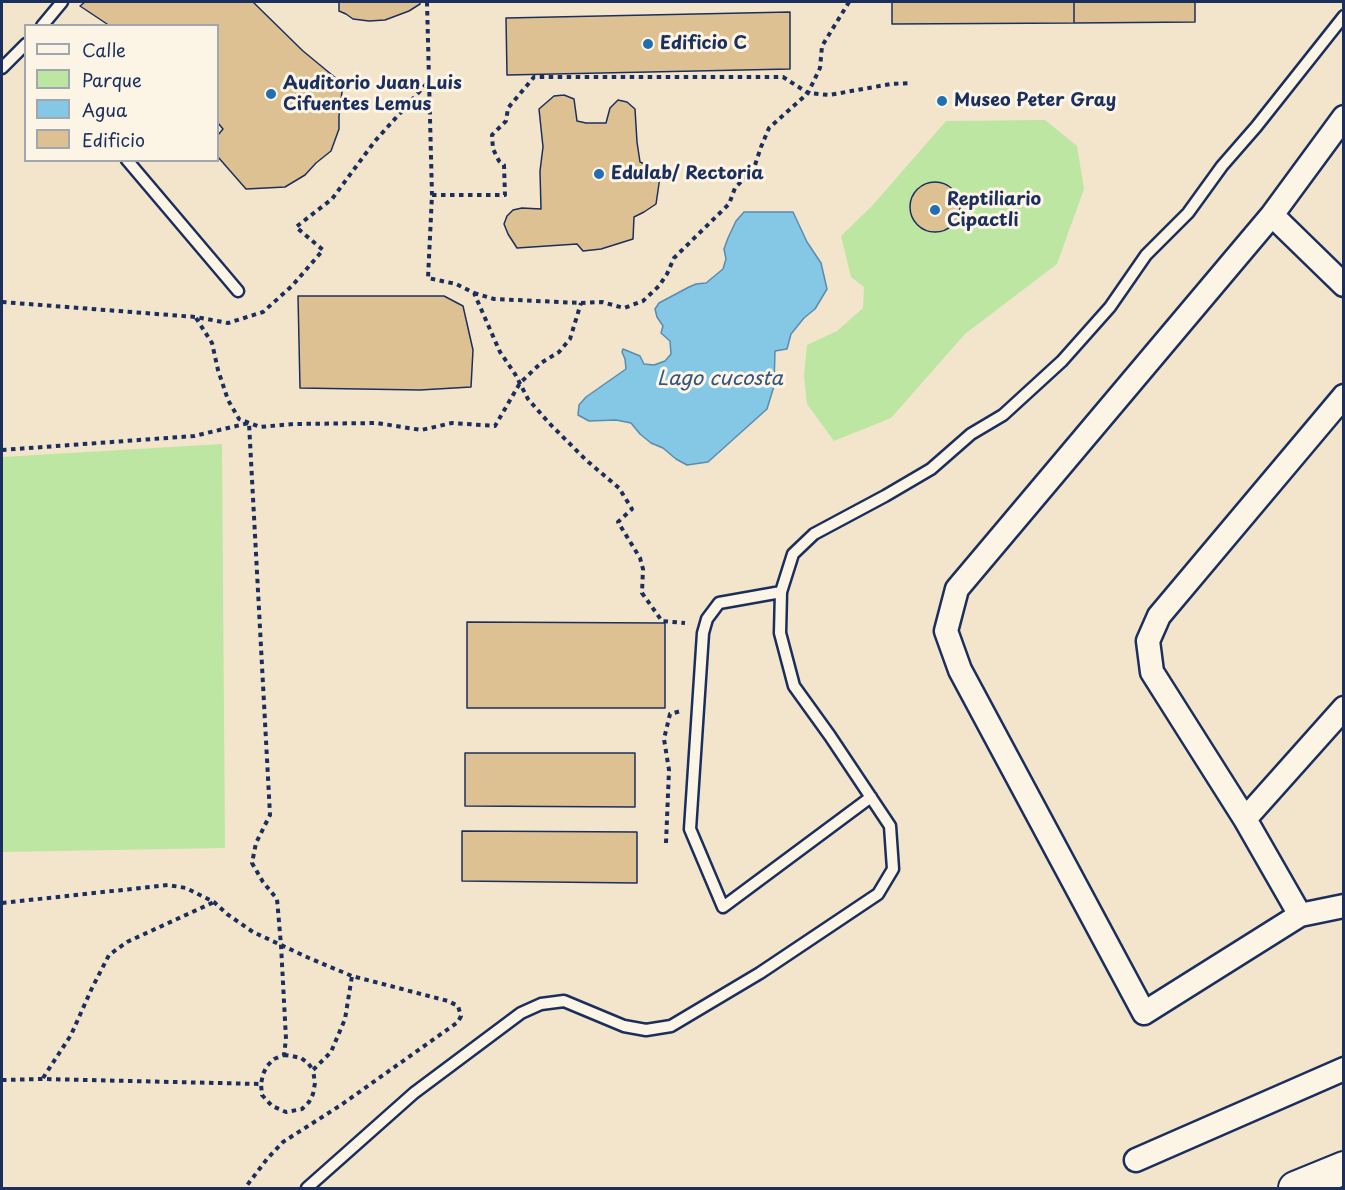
<!DOCTYPE html>
<style>
body{margin:0}
#map{position:relative;width:1345px;height:1190px;overflow:hidden;background:#f3e5cc;font-family:"Playpen Sans",sans-serif}
canvas{display:block}
.frame{position:absolute;inset:0;border:3px solid #1b2f5e;pointer-events:none}
.legend{position:absolute;left:24px;top:24px;width:195px;height:138px;box-sizing:border-box;background:#fcf5e5;border:2px solid #a2a6af;margin:0;padding:8px 10px;list-style:none;font-size:18px;color:#1b2f5e}
.legend li{display:flex;align-items:center;gap:12px;height:30px}
.legend b{width:30px;border:2px solid #a2a6af}
</style>
<div id="map">
<canvas width="1345" height="1190"></canvas>
<div class="frame"></div>
<ul class="legend">
<li><b style="height:8px;background:#fcf5e5"></b>Calle</li>
<li><b style="height:16px;background:#bce6a2"></b>Parque</li>
<li><b style="height:16px;background:#84c8e5"></b>Agua</li>
<li><b style="height:16px;background:#ddc192"></b>Edificio</li>
</ul>
</div>
<script>
const g = document.querySelector('canvas').getContext('2d');
g.lineJoin = 'round';
function paint(path, color) {
  g.fillStyle = color;
  g.fill(path, 'evenodd');
}
function poly(rows) {
  const path = new Path2D();
  for (const r of rows) {
    if (r.length === 3) {
      path.moveTo(r[0] + r[2], r[1]);
      path.arc(r[0], r[1], r[2], 0, 2 * Math.PI);
      continue;
    }
    path.moveTo(r[0], r[1]);
    for (let i = 2; i < r.length; i += 2) path.lineTo(r[i], r[i + 1]);
  }
  return path;
}
function stroke(path, color, width, dash) {
  g.strokeStyle = color;
  g.lineWidth = width;
  g.lineCap = dash ? 'butt' : 'round';
  g.setLineDash(dash || []);
  g.stroke(path);
}
function label(font, color, halo, rows, align = 'center') {
  g.font = font + ' "Playpen Sans",sans-serif';
  g.lineWidth = 6;
  g.setLineDash([]);
  g.textBaseline = 'middle';
  g.strokeStyle = halo;
  g.fillStyle = color;
  for (const [text, x, y, turn = 0] of rows) {
    g.save();
    g.translate(x, y);
    g.rotate((+turn || 0) * Math.PI / 180);
    g.textAlign = isNaN(turn) ? turn : align;
    if (halo) g.strokeText(text, 0, 0);
    g.fillText(text, 0, 0);
    g.restore();
  }
}
const green = poly([
 [1045,120,1077,146,1084,189,1057,264,965,334,891,418,834,441,807,404,804,376,807,345,837,331,863,308,864,287,851,277,841,236,872,206,946,121],
 [222,444,225,848,2,852,2,457]
]);
const water = poly([
 [744,212,793,212,807,242,821,263,827,289,815,309,804,318,791,334,787,349,775,351,774,386,767,409,708,462,687,465,676,459,663,448,651,443,640,434,631,423,616,420,589,421,578,415,579,405,586,397,626,369,625,359,622,352,623,349,640,356,644,364,654,365,665,361,671,354,670,341,661,333,663,326,657,317,655,309,659,303,689,287,696,284,706,283,723,269,726,259,724,249,728,238,736,221,744,212]
]);
const building = poly([
 [85,2,253,2,303,51,343,84,339,116,339,129,331,151,316,163,305,175,285,187,246,189,218,157,218,135,223,129,218,123,218,26,110,26,80,6,85,2],
 [339,2,420,2,420,4,409,11,385,20,369,21,353,19,346,14,339,11,339,2],
 [892,2,1074,2,1074,23,892,24,892,2],
 [1074,2,1195,2,1195,22,1074,23,1074,2],
 [790,12,790,69,507,75,506,18,790,12],
 [564,95,574,99,577,121,586,123,606,123,610,108,618,100,627,102,635,109,637,142,640,162,653,168,660,177,656,204,644,212,634,217,633,239,601,249,583,251,577,244,517,248,508,234,504,224,507,216,513,210,522,208,541,209,540,171,543,147,539,109,554,96,564,95],
 [935,207,25],
 [298,296,444,296,463,306,473,350,471,387,420,390,300,388,298,296],
 [467,622,665,623,665,708,467,708,467,622],
 [465,753,635,753,635,807,465,806,465,753],
 [462,831,637,832,637,883,462,881,462,831]
]);
const path = poly([
 [427,2,432,195,428,278,456,284,474,293,500,352,515,374,528,399,549,423,586,460,619,488,632,509,618,522,640,558,643,569,642,593,662,621,685,623],
 [432,195,505,195,504,165,499,161,493,149,492,135,506,121,508,108,534,77,783,77,808,93,829,95,891,84,911,83],
 [474,293,494,299,581,303,602,302,624,308,643,301,659,286,667,274,674,258,729,204,735,188,754,168,761,147,769,128,808,93,820,68,822,46,849,2],
 [2,302,196,317,228,323,263,312,292,286,323,250,296,227,332,199,375,141,428,82],
 [196,318,212,343,218,370,228,400,239,419,260,427,293,424,377,423,421,430,452,423,495,426,520,383,541,363,559,352,570,339,581,303],
 [2,450,194,436,249,423,270,815,256,843,252,863,263,882,277,899,281,945,286,1039,284,1055,274,1059,267,1066,263,1074,261,1084],
 [666,843,669,770,664,739,670,714,681,711],
 [2,903,168,885,186,888,214,902,227,914,253,932,309,958,352,976,448,1001,458,1006,461,1016,458,1022,341,1105,283,1142,267,1159,245,1188],
 [284,1055,292,1056,301,1058,308,1063,313,1070],
 [43,1078,71,1035,92,988,109,955,127,942,214,902],
 [2,1080,43,1079,261,1084,262,1095,272,1106,286,1112,302,1109,309,1102,313,1094,315,1083,313,1070,331,1052,345,1019,352,976]
]);
const service = poly([
 [42,26,62,2],
 [2,68,26,44],
 [127,160,238,291],
 [781,592,719,603,707,619,703,633,690,829,723,907,871,797],
 [307,1188,414,1093,521,1013,541,1004,564,1001,624,1026,646,1030,671,1026,760,973,878,894,893,869,890,826,830,736,794,686,780,633,781,592,793,554,814,534,885,496,931,469,971,434,1003,415,1062,361,1110,307,1146,255,1188,213,1222,166,1256,127,1344,16]
]);
const minor = poly([
 [1344,117,1272,215,957,589,946,631,960,670,1144,1013,1300,915,1344,906],
 [1272,215,1344,285],
 [1245,819,1344,708],
 [1300,915,1245,819,1152,672,1148,641,1159,616,1344,396],
 [1136,1160,1344,1069]
]);
const secondary = poly([
 [1295,1188,1344,1168]
]);
const markers = [
 [648,44,6,"#1f6fb2"],
 [271,94,6,"#1f6fb2"],
 [942,101,6,"#1f6fb2"],
 [599,174,6,"#1f6fb2"],
 [935,210,6,"#1f6fb2"]
];
const poiNames = [
 ["Edificio C",660,44],
 ["Auditorio Juan Luis",283,84],
 ["Cifuentes Lemus",283,105],
 ["Museo Peter Gray",954,101],
 ["Edulab/ Rectoria",611,174],
 ["Reptiliario",947,200],
 ["Cipactli",947,221]
];
const waterNames = [
 ["Lago cucosta",720,379]
];
paint(green, '#bce6a2');
paint(water, '#84c8e5');
stroke(water, '#5a8baf', 1.5);
paint(building, '#ddc192');
stroke(building, '#1b2f5e', 1.5);
stroke(service, '#1b2f5e', 15);
stroke(minor, '#1b2f5e', 27);
stroke(secondary, '#1b2f5e', 36);
stroke(path, '#1b2f5e', 4, [4.5, 4.5]);
stroke(service, '#fcf5e5', 10);
stroke(minor, '#fcf5e5', 22);
stroke(secondary, '#fcf5e5', 32);
for (const [x, y, r, color] of markers) {
  const dot = new Path2D();
  dot.arc(x, y, r, 0, 2 * Math.PI);
  g.fillStyle = color;
  g.fill(dot);
  stroke(dot, '#fcf5e5', 2);
}
label('bold 18px', '#1b2f5e', '#fcf5e5', poiNames, 'left');
label('italic 20px', '#355580', '#fcf5e5', waterNames);
</script>
